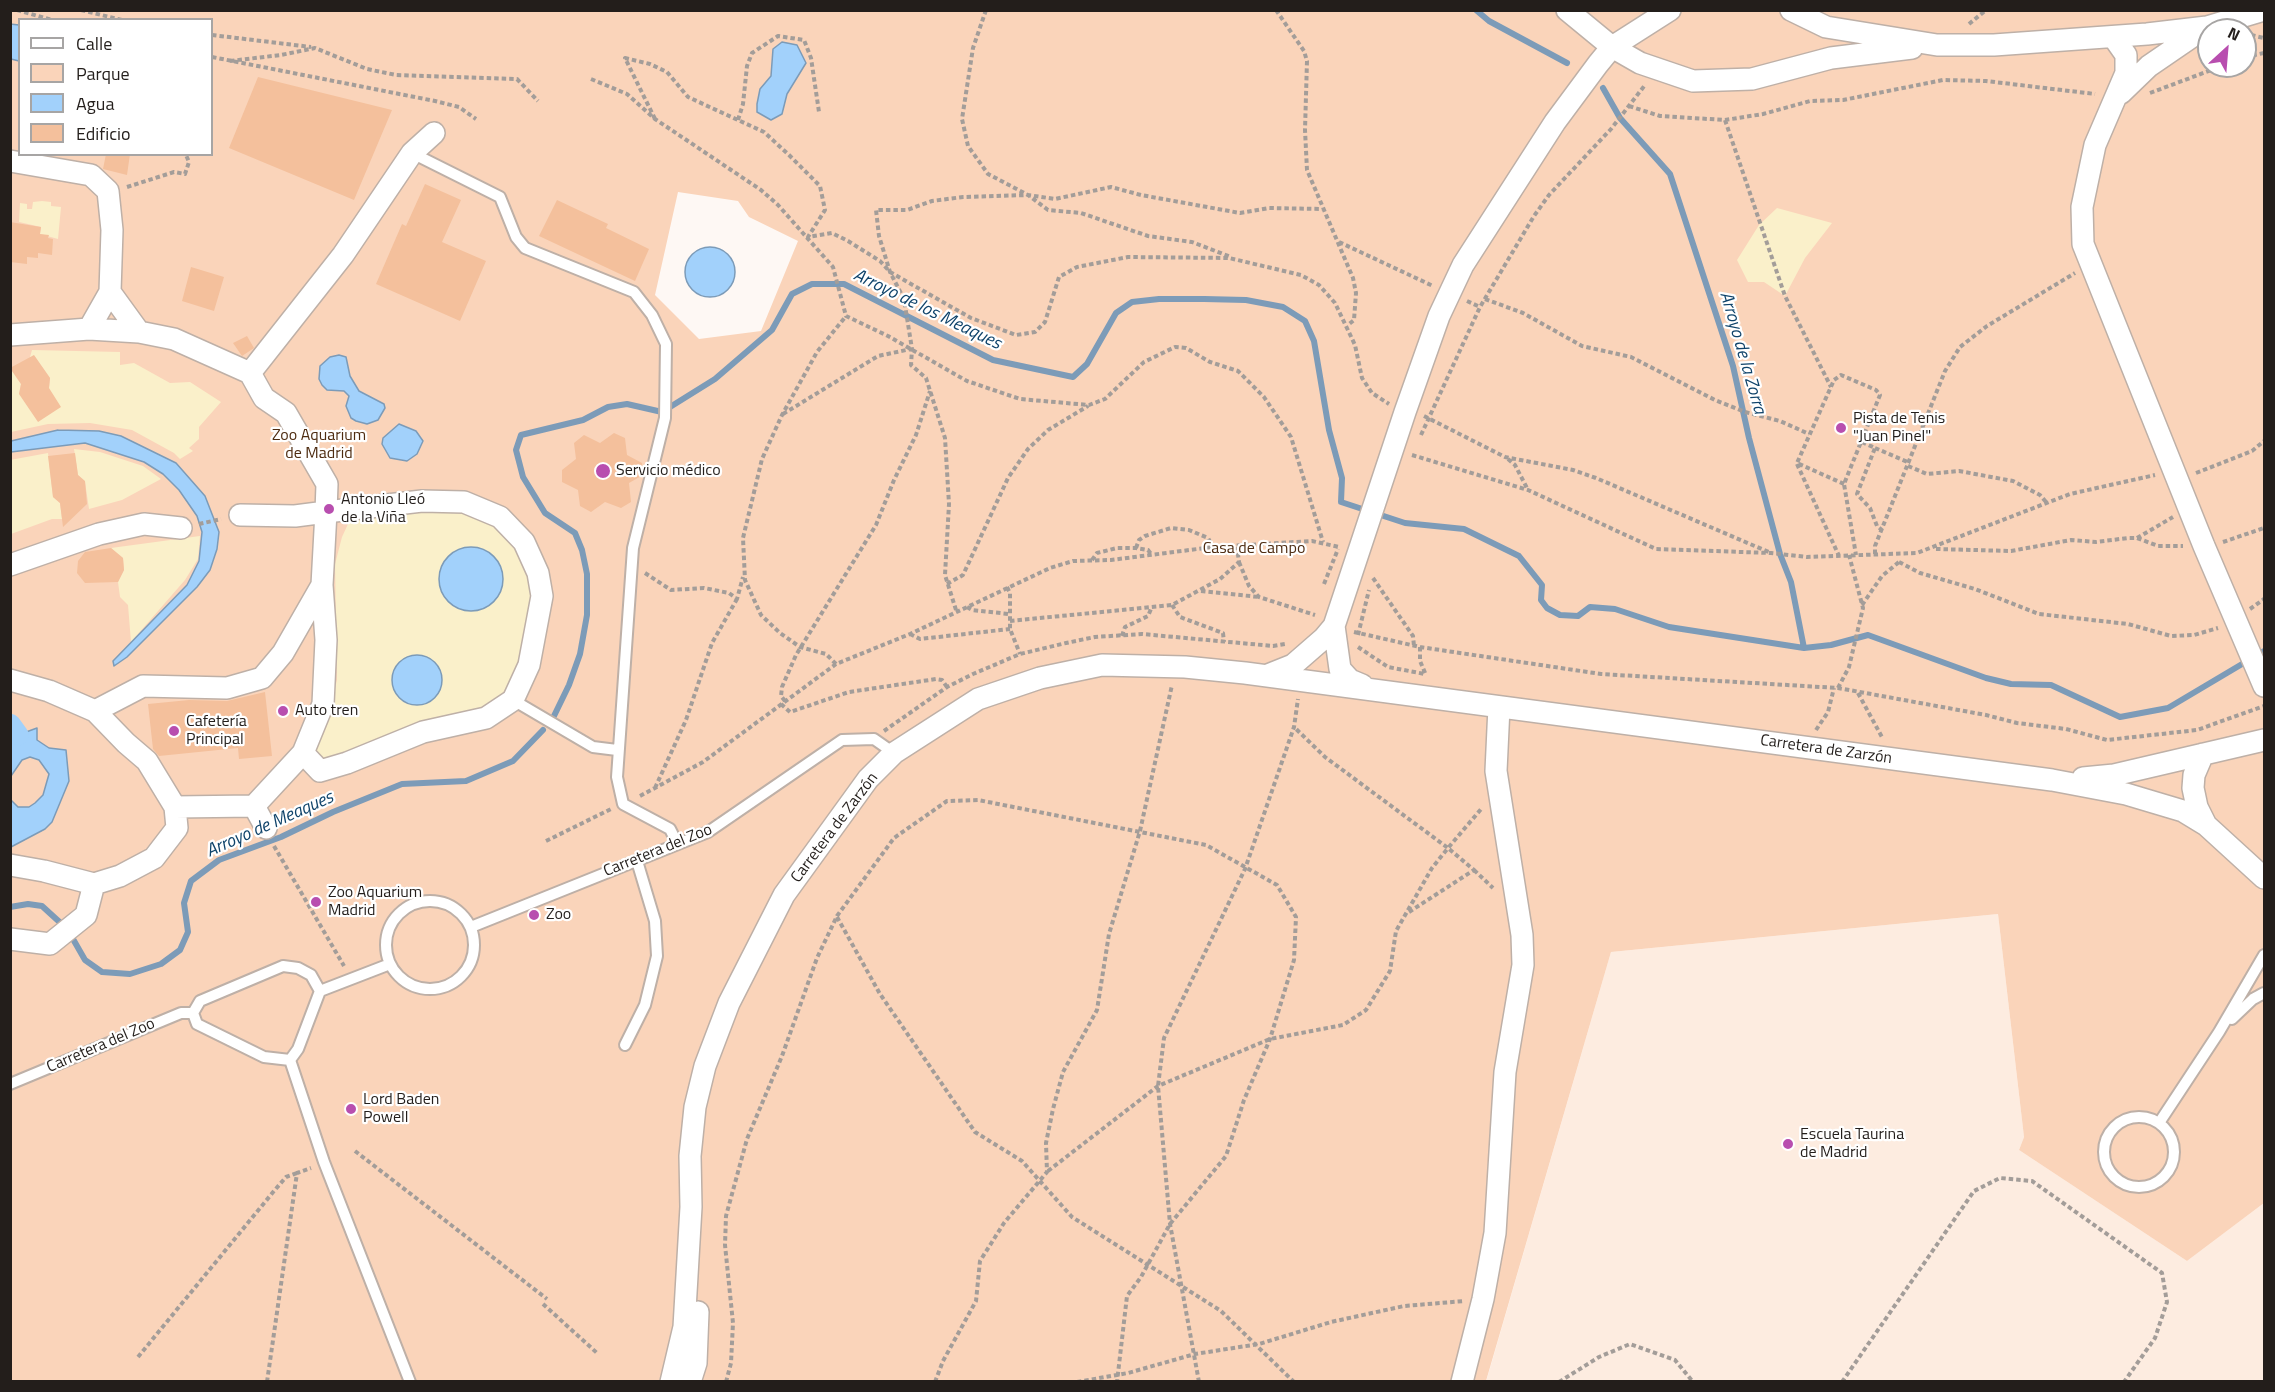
<!DOCTYPE html>
<meta charset="utf-8">
<style>
body{margin:0}
#map{position:relative;width:2275px;height:1392px;overflow:hidden;background:#fef8f4;font-family:"Titillium Web",sans-serif}
canvas{display:block}
.frame{position:absolute;inset:0;border:12px solid #231e1b;pointer-events:none}
.legend{position:absolute;left:18px;top:18px;width:195px;height:138px;box-sizing:border-box;background:#fff;border:2px solid #a7a5a4;margin:0;padding:8px 10px;list-style:none;font-size:18px;color:#231e1b}
.legend li{display:flex;align-items:center;gap:12px;height:30px}
.legend b{width:30px;border:2px solid #a7a5a4}
.north{position:absolute;left:2197px;top:18px;width:60px;height:60px;box-sizing:border-box;background:#fff;border:2px solid #a7a5a4;border-radius:50%;rotate:26deg;font-size:16px;font-weight:700;line-height:24px;text-align:center;color:#231e1b}
.north::after{content:'';display:block;margin:auto;width:21px;height:27px;background:#b84eaf;clip-path:polygon(50% 0,100% 100%,50% 72%,0 100%)}
</style>
<div id="map">
<canvas width="2275" height="1392"></canvas>
<div class="frame"></div>
<ul class="legend">
<li><b style="height:8px;background:#fff"></b>Calle</li>
<li><b style="height:16px;background:#fad4ba"></b>Parque</li>
<li><b style="height:16px;background:#a2d1fb"></b>Agua</li>
<li><b style="height:16px;background:#f4c09c"></b>Edificio</li>
</ul>
<div class="north">N</div>
</div>
<script>
const g = document.querySelector('canvas').getContext('2d');
g.lineJoin = 'round';
function paint(path, color) {
  g.fillStyle = color;
  g.fill(path, 'evenodd');
}
function poly(rows) {
  const path = new Path2D();
  for (const r of rows) {
    if (r.length === 3) {
      path.moveTo(r[0] + r[2], r[1]);
      path.arc(r[0], r[1], r[2], 0, 2 * Math.PI);
      continue;
    }
    path.moveTo(r[0], r[1]);
    for (let i = 2; i < r.length; i += 2) path.lineTo(r[i], r[i + 1]);
  }
  return path;
}
function stroke(path, color, width, dash) {
  g.strokeStyle = color;
  g.lineWidth = width;
  g.lineCap = dash ? 'butt' : 'round';
  g.setLineDash(dash || []);
  g.stroke(path);
}
function label(font, color, halo, rows, align = 'center') {
  g.font = font + ' "Titillium Web",sans-serif';
  g.lineWidth = 4.5;
  g.setLineDash([]);
  g.textBaseline = 'middle';
  g.strokeStyle = halo;
  g.fillStyle = color;
  for (const [text, x, y, turn = 0] of rows) {
    g.save();
    g.translate(x, y);
    g.rotate((+turn || 0) * Math.PI / 180);
    g.textAlign = isNaN(turn) ? turn : align;
    if (halo) g.strokeText(text, 0, 0);
    g.fillText(text, 0, 0);
    g.restore();
  }
}
const built = poly([
 [1998,914,2024,1137,2019,1150,2187,1261,2264,1203,2264,1381,1486,1382,1611,952]
]);
const green = poly([
 [11,11,2264,11,2264,1203,2187,1261,2019,1150,2024,1137,1998,914,1611,952,1486,1381,11,1381],
 [20,20,212,20,212,154,20,154],
 [2209,30,2245,30,2245,66,2209,66],
 [678,192,738,201,749,217,798,241,761,331,699,339,655,295]
]);
const sand = poly([
 [42,201,51,202,51,206,61,207,58,239,40,234,41,227,19,222,20,203,27,204,27,209,32,209,33,202],
 [1777,208,1832,223,1805,258,1785,296,1764,282,1748,282,1737,260,1759,225],
 [32,350,120,352,120,365,134,363,170,383,190,382,221,402,199,427,199,439,189,448,193,451,180,459,174,453,132,430,90,423,48,424,11,432,10,368,21,384,19,394,49,388,50,378,35,357,30,357],
 [74,449,100,452,143,466,161,479,122,500,89,509,85,482,78,475],
 [48,453,53,497,60,503,62,519,52,519,11,534,10,460],
 [417,509,458,509,502,528,512,539,534,581,526,644,513,678,498,700,483,709,345,758,317,763,315,749,324,733,337,680,335,564,342,537,348,524,359,514],
 [200,536,198,559,185,580,131,642,128,605,120,597,118,582,124,570,123,558,111,548]
]);
const water = poly([
 [10,24,19,25,19,61,11,59,10,24],
 [782,42,797,45,806,63,787,94,782,114,771,120,757,112,757,104,760,89,771,76,773,49,782,42],
 [710,272,25],
 [339,355,346,357,350,376,359,391,384,404,385,408,378,420,367,424,356,421,351,418,346,406,349,396,344,391,327,390,322,385,319,379,320,366,330,357,339,355],
 [399,424,416,431,423,441,417,454,407,461,390,458,382,444,383,438,399,424],
 [58,430,99,431,121,436,176,463,205,496,219,532,217,549,210,570,197,587,127,657,114,666,113,661,187,585,199,561,202,532,197,516,179,490,163,474,144,462,85,443,11,452,11,441,58,430],
 [471,579,32],
 [417,680,25],
 [37,728,37,740,49,748,66,750,69,781,52,822,45,829,11,847,11,800,18,807,29,807,35,803,43,795,49,774,39,760,30,757,22,760,11,776,11,742,18,735,37,728]
]);
const stream = poly([
 [1476,10,1489,21,1567,63],
 [1603,88,1620,118,1670,174,1733,366,1749,438,1780,554,1791,582,1804,648],
 [553,718,569,685,580,654,587,615,587,574,582,550,575,533,545,513,523,477,516,450,521,435,583,420,608,407,627,404,662,412,715,379,772,330,792,294,812,284,844,284,993,360,1073,377,1087,364,1116,313,1132,302,1159,299,1204,299,1246,300,1283,307,1305,321,1314,341,1329,430,1342,478,1341,502,1405,523,1464,529,1519,556,1542,585,1541,600,1547,608,1560,615,1578,616,1590,607,1615,609,1669,627,1804,648,1831,645,1868,635,1986,678,2011,684,2051,685,2120,717,2168,708,2264,651],
 [10,907,28,904,42,906,65,927],
 [73,939,85,960,102,972,130,974,161,964,180,950,188,932,184,903,191,881,219,860,281,837,333,812,402,784,466,781,513,761,543,730]
]);
const canal = poly([
 [10,724,18,735]
]);
const building = poly([
 [258,77,392,110,354,200,229,148],
 [106,154,130,154,127,175,103,169],
 [425,184,461,200,442,242,486,261,460,321,376,284,402,224,406,226],
 [557,200,608,224,606,228,649,249,635,281,539,236],
 [10,222,41,227,40,234,49,235,48,238,53,239,52,255,38,253,38,258,27,257,27,264,10,262],
 [191,267,224,277,214,311,182,301],
 [247,336,254,348,242,356,233,343],
 [34,355,50,378,49,388,61,407,38,422,19,394,21,384,10,368],
 [614,433,625,438,627,455,642,463,643,475,629,483,631,502,621,508,605,502,591,512,580,506,578,490,562,482,562,470,576,459,574,443,584,435,600,443],
 [75,453,78,475,85,481,87,504,63,527,60,503,53,497,48,456],
 [111,548,123,558,124,570,118,582,85,583,77,573,78,561,85,552],
 [265,692,272,756,239,759,238,748,159,756,153,749,148,704,189,700,227,701]
]);
const path = poly([
 [17,10,52,20],
 [81,10,122,20],
 [986,10,973,48,962,119,968,146,988,174,1028,195,1048,210,1081,213,1148,236,1192,242,1231,257],
 [1276,10,1304,51,1307,61,1305,130,1307,170,1353,278,1356,293,1354,320,1348,325],
 [1969,24,1986,10],
 [212,35,311,47],
 [2251,35,2264,38],
 [212,57,435,101,459,107,476,119],
 [2245,57,2264,53],
 [230,61,281,55,315,48,367,69,396,75,517,79,538,101],
 [591,79,627,94,655,119,761,190,778,205,833,267,846,316,888,336,967,381,1020,399,1089,405,1105,399,1144,362,1175,347,1186,348,1210,362,1238,371,1264,397,1291,437,1323,542],
 [2150,93,2222,66],
 [1629,106,1660,116,1725,120,1763,114,1810,101,1843,100,1943,80,1986,81,2095,94],
 [655,119,625,58,650,64,667,72,688,97,764,132,789,155,820,186,825,210,808,237,832,233,848,241,880,261,890,272,934,297,971,318,1016,335,1035,332,1045,322,1059,277,1077,267,1128,257,1229,258,1301,275,1319,285,1335,303,1355,345,1362,378,1372,393,1389,404],
 [738,120,743,104,747,66,752,53,778,36,804,40,811,58,819,112],
 [1725,120,1785,296,1831,387],
 [127,187,174,172,185,174,189,162,186,155],
 [1339,242,1433,286],
 [1485,299,1523,313,1582,346,1631,357,1715,400,1745,412,1780,421,1809,434],
 [1467,301,1480,307],
 [783,414,878,356,911,349],
 [1424,416,1505,457,1573,470,1596,478,1771,553],
 [1421,435,1480,307,1534,216,1549,195,1611,129,1645,85],
 [1862,442,1875,448,1857,494,1870,508,1877,526,1883,531],
 [1875,448,1910,463],
 [1412,455,1528,490,1656,549,1771,553,1807,557,1917,553,2070,494,2155,475],
 [1508,459,1515,465,1528,490],
 [1797,464,1839,556],
 [1908,466,1927,474,1959,471,2013,481,2040,495,2047,503],
 [2196,473,2252,451,2264,441],
 [1844,484,1797,463,1834,380,1841,375,1876,390,1880,395,1844,484,1856,555],
 [199,524,221,519],
 [2137,538,2173,517],
 [2223,542,2264,528],
 [1136,548,1139,540,1145,536,1171,528,1189,530,1208,538,1213,547],
 [1936,549,2011,551,2071,540,2096,542,2128,538,2137,538,2158,546,2183,546],
 [1875,554,1875,546,1945,371,1960,347,1987,326,2075,273],
 [1092,560,1097,553,1117,548,1136,548,1148,550,1151,554],
 [1239,562,1249,586,1259,597,1315,615],
 [1899,562,1920,573,1975,589,2039,614,2128,624,2171,636,2194,635,2218,628],
 [645,573,671,590,704,588,729,593,737,599,743,577],
 [1373,578,1413,636,1414,646],
 [947,584,963,575,1008,478,1028,449,1048,430,1088,406],
 [1324,584,1338,549],
 [1007,587,1010,593,1010,629,1020,654],
 [1201,591,1259,597],
 [1172,605,1180,617,1223,633,1224,642],
 [1862,605,1882,576,1899,562],
 [967,607,972,610,1009,614],
 [2250,609,2264,599],
 [956,610,945,575,949,504,945,438,926,378,911,365,912,349,904,299,890,272,879,236,876,210,907,210,932,201,963,197,1028,195,1055,199,1111,187,1141,195,1240,213,1269,208,1322,209],
 [1010,621,1172,605,1220,579,1239,562,1237,547],
 [1354,632,1420,647,1601,674,1838,688,1986,715,2017,723,2066,729,2107,740,2197,730,2264,706],
 [910,634,920,639,1010,629],
 [1358,635,1369,590],
 [1122,636,1125,627,1148,616,1151,609],
 [1358,647,1388,667,1425,674],
 [1420,647,1420,661,1426,675],
 [836,664,826,654,800,647,780,633,761,615,745,580,743,538,762,459,782,415,817,352,846,316],
 [1838,688,1849,667,1863,608,1849,555],
 [1858,693,1883,739],
 [785,701,781,696,782,687,796,655,876,525,894,480,916,435,930,391],
 [781,704,790,712,849,692,936,679,942,680,947,687],
 [1816,730,1828,712,1834,688],
 [884,731,947,687,973,674,1020,654,1066,643,1095,637,1142,634,1273,646,1285,644],
 [655,788,686,720,712,643,737,599],
 [640,796,703,762,836,664,910,634,1050,568,1073,561,1111,560,1213,547,1312,541,1339,547],
 [546,841,611,809],
 [274,846,344,966],
 [1474,870,1493,888],
 [1409,912,1474,870,1448,848,1482,808],
 [837,917,880,994,975,1132,1022,1161,1072,1217,1221,1311,1294,1382],
 [355,1151,547,1299],
 [1048,1171,1158,1086,1270,1039,1343,1025,1366,1010,1390,971,1396,931,1432,868,1448,848,1325,757,1294,727],
 [543,1304,597,1353],
 [138,1357,274,1191,286,1177,297,1173],
 [267,1382,297,1173,311,1168],
 [726,1382,731,1363,733,1323,725,1245,726,1216,747,1139,782,1056,817,958,837,916,894,838,947,801,978,800,1206,845,1277,885,1296,917,1294,960,1270,1039,1244,1100,1226,1156,1170,1224,1141,1277,1127,1296,1117,1382],
 [935,1382,943,1361,976,1301,980,1261,1004,1223,1047,1172,1046,1143,1053,1109,1063,1072,1097,1010,1109,934,1140,831,1172,685],
 [1077,1382,1128,1373,1195,1354,1259,1344,1331,1322,1404,1306,1464,1301],
 [1199,1382,1170,1224,1158,1086,1164,1038,1245,869,1294,727,1298,699],
 [1559,1382,1599,1357,1630,1344,1675,1360,1693,1382],
 [1842,1382,1974,1191,2000,1178,2032,1181,2162,1273,2167,1302,2155,1338,2124,1382]
]);
const lane = poly([
 [412,153,500,197,516,237,525,248,634,292,652,315,666,344,665,418,633,548,617,777,623,804,670,829,677,843],
 [513,700,593,747,617,750],
 [430,945,44],
 [471,927,708,832,842,740,874,739,894,753],
 [283,966,298,968,311,975,320,991,298,1049,290,1060,264,1057,197,1024,193,1013,200,1001,283,966],
 [320,991,390,964],
 [2232,1019,2253,999,2264,993],
 [625,1045,645,1005,657,956,655,921,637,861],
 [290,1060,324,1162,410,1382],
 [10,1084,181,1013,193,1013],
 [2139,1152,35],
 [2159,1123,2219,1032,2264,955]
]);
const street = poly([
 [1567,10,1612,47,1640,63,1693,81,1752,79,1831,58,1912,48],
 [1791,10,1826,27,1937,45,1994,45,2147,34,2207,27,2264,10],
 [2114,38,2126,55,2126,73,2095,145,2082,207,2083,244,2204,546,2264,686],
 [2121,93,2149,66,2203,29],
 [10,161,91,175,108,191,112,230,110,292,89,329,10,335],
 [110,292,139,332],
 [89,329,139,332,174,339,250,373],
 [240,515,295,516,326,512,327,484,286,413,264,398,250,373,343,255,412,153,434,133],
 [10,565,99,534,144,524,181,528],
 [1334,626,1340,669,1350,680,1362,685],
 [1268,675,1293,665,1324,638,1334,626,1405,412,1439,316,1463,265,1555,122,1598,64,1612,47,1670,10],
 [10,680,49,691,95,711,126,743,147,761,175,807],
 [95,711,143,686,227,688,262,678,283,653,322,585],
 [2203,754,2194,775,2193,788,2197,807,2206,825],
 [2083,778,2114,775,2264,740],
 [266,828,254,806,303,753,320,771,347,763,423,732,486,718,513,700,529,665,542,596,538,573,524,542,500,517,464,502,422,501,326,512,322,585,326,640,323,704,303,753],
 [10,865,44,871,94,884],
 [10,939,50,944,86,915,94,884,120,876,154,858,177,828,175,807,254,806],
 [671,1382,684,1327,691,1207,690,1156,695,1107,705,1066,729,1003,784,895,868,779,894,753,978,699,1040,678,1102,665,1185,667,1245,673,2052,780,2126,794,2183,811,2206,825,2264,878],
 [690,1382,696,1363,698,1312],
 [1462,1382,1483,1299,1495,1233,1505,1072,1523,965,1522,935,1496,771,1499,707]
]);
const markers = [
 [1841,428,6,"#b84eaf"],
 [603,471,8,"#b84eaf"],
 [329,509,6,"#b84eaf"],
 [283,711,6,"#b84eaf"],
 [174,731,6,"#b84eaf"],
 [316,902,6,"#b84eaf"],
 [534,915,6,"#b84eaf"],
 [351,1109,6,"#b84eaf"],
 [1788,1144,6,"#b84eaf"]
];
const poiNames = [
 ["Pista de Tenis",1853,419],
 ["\"Juan Pinel\"",1853,437],
 ["Servicio médico",616,471],
 ["Antonio Lleó",341,500],
 ["de la Viña",341,518],
 ["Auto tren",295,711],
 ["Cafetería",186,722],
 ["Principal",186,740],
 ["Zoo Aquarium",328,893],
 ["Madrid",328,911],
 ["Zoo",546,915],
 ["Lord Baden",363,1100],
 ["Powell",363,1118],
 ["Escuela Taurina",1800,1135],
 ["de Madrid",1800,1153]
];
const parkNames = [
 ["Zoo Aquarium",319,436],
 ["de Madrid",319,454],
 ["Casa de Campo",1254,549]
];
const streetNames = [
 ["Carretera de Zarzón",1826,750,8],
 ["Carretera de Zarzón",835,828,-53],
 ["Carretera del Zoo",658,851,-22],
 ["Carretera del Zoo",101,1046,-23]
];
const waterNames = [
 ["Arroyo de los Meaques",927,310,26],
 ["Arroyo de la Zorra",1742,353,74],
 ["Arroyo de Meaques",270,825,-24]
];
paint(built, '#fdece0');
paint(green, '#fad4ba');
paint(sand, '#faf0ca');
paint(water, '#a2d1fb');
stroke(water, '#7c9bb8', 1.5);
stroke(stream, '#7c9bb8', 6);
stroke(canal, '#a2d1fb', 21);
paint(building, '#f4c09c');
stroke(lane, '#beb0a7', 14);
stroke(street, '#beb0a7', 24);
stroke(path, '#a39d99', 4, [4.5, 3]);
stroke(lane, '#fff', 10);
stroke(street, '#fff', 21);
for (const [x, y, r, color] of markers) {
  const dot = new Path2D();
  dot.arc(x, y, r, 0, 2 * Math.PI);
  g.fillStyle = color;
  g.fill(dot);
  stroke(dot, '#fff', 2);
}
label('16px', '#231e1b', '#fff', poiNames, 'left');
label('16px', '#4e2c11', '#fff', parkNames);
label('16px', '#231e1b', '#fff', streetNames);
label('italic 18px', '#0f436a', '#fff', waterNames);
</script>
